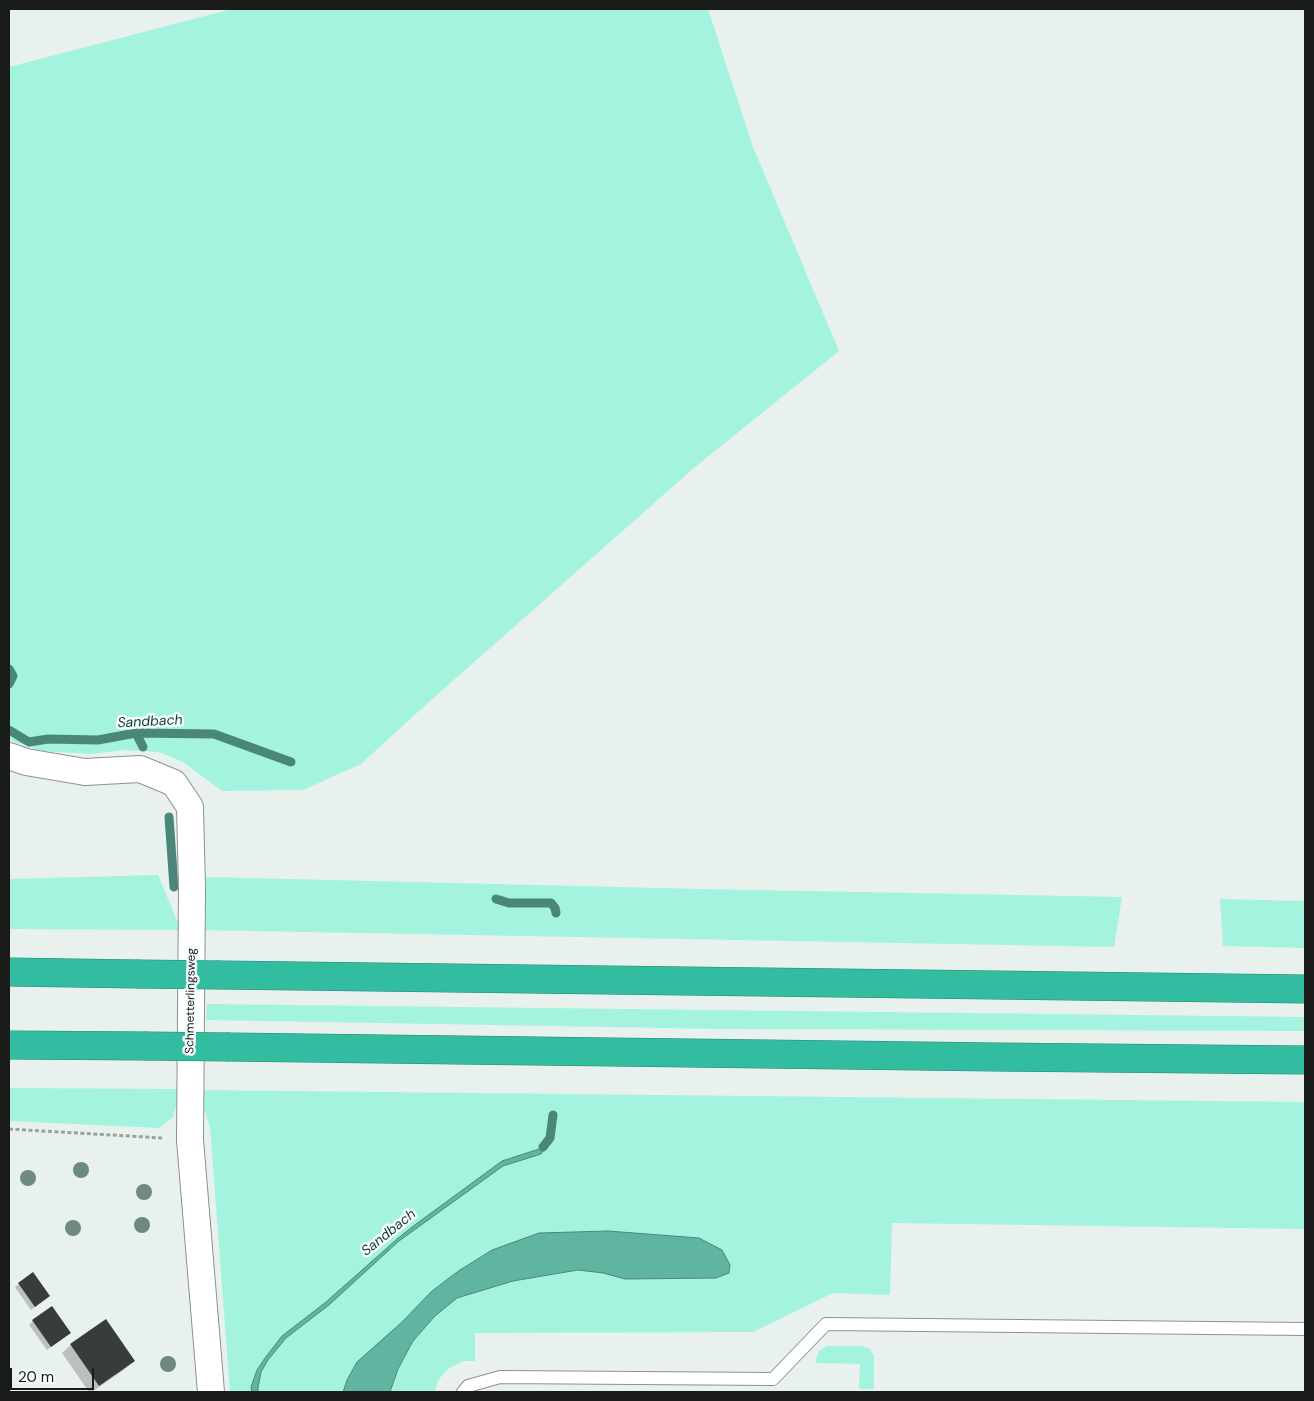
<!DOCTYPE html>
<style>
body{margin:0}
#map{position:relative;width:1314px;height:1401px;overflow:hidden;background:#e8f1ee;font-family:"DM Sans",sans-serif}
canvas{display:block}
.frame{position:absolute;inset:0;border:10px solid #181b1a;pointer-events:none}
.scale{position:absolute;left:10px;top:1368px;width:84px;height:22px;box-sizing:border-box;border:2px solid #181b1a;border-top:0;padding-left:6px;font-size:15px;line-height:18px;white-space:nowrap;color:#181b1a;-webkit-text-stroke:4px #f5fefc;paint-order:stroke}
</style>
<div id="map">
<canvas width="1314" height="1401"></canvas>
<div class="frame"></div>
<div class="scale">20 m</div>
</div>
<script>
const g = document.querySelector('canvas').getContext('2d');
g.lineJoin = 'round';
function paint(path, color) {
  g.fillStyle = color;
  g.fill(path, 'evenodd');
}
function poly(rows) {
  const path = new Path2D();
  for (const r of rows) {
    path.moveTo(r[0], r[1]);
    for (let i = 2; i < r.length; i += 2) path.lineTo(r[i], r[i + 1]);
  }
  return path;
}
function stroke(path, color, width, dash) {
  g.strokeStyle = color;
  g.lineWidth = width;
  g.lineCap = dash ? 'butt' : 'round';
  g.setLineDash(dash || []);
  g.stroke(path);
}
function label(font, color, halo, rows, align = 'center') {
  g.font = font + ' "DM Sans",sans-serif';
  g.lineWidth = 5;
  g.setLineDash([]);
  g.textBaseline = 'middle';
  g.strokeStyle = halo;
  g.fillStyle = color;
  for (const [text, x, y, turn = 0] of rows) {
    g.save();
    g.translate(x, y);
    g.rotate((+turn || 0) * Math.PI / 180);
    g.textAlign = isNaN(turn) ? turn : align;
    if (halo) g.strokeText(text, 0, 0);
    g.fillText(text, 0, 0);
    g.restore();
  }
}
const green = poly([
 [232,9,708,9,753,147,839,351,695,467,421,709,361,764,303,790,222,791,183,762,159,752,123,750,92,754,41,751,9,740,9,67],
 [158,875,181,930,9,929,9,879],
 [206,877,702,889,1122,897,1114,947,199,930],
 [1220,899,1305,901,1305,948,1223,946],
 [207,1004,1305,1017,1305,1031,722,1029,206,1020],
 [9,1088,181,1089,173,1117,159,1128,9,1121],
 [198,1090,1305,1102,1305,1229,892,1223,890,1295,833,1293,753,1332,475,1333,475,1361,464,1361,449,1368,438,1380,435,1392,390,1392,398,1369,413,1341,435,1316,457,1298,513,1281,578,1270,603,1273,625,1279,716,1278,729,1273,699,1238,608,1231,539,1233,492,1250,460,1270,445,1281,431,1292,401,1323,347,1380,343,1392,258,1392,258,1388,261,1372,268,1360,286,1338,329,1305,399,1241,503,1166,541,1154,552,1138,554,1116,553,1115,551,1116,548,1138,539,1149,502,1161,397,1239,326,1302,282,1336,265,1358,257,1370,251,1387,252,1392,230,1392,210,1127],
 [827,1346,862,1346,870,1349,874,1356,874,1389,859,1389,860,1364,816,1363,816,1359,819,1351]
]);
const water = poly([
 [548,1138,552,1138,541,1154,503,1166,399,1241,329,1305,286,1338,268,1360,261,1372,258,1388,258,1392,252,1392,251,1387,257,1370,265,1358,282,1336,326,1302,397,1239,412,1227,502,1161,539,1149,548,1138],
 [608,1231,699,1238,722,1250,730,1265,729,1273,716,1278,625,1279,603,1273,578,1270,513,1281,457,1298,435,1316,413,1341,398,1369,390,1392,343,1392,347,1380,357,1362,401,1323,431,1292,445,1281,460,1270,492,1250,539,1233,608,1231]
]);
const shadow = poly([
 [19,1284,44,1300,31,1310,15,1287],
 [33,1321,69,1333,47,1350,29,1325],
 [71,1345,133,1361,125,1369,92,1392,89,1392,62,1353]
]);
const stream = poly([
 [9,669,13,676,9,684],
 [9,730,29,742,48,739,98,740,136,733,214,734,291,762],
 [136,733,143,747],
 [169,817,174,887],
 [496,899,509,903,551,903,555,908,556,913],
 [543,1147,550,1138,553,1115]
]);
const building = poly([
 [33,1272,50,1296,35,1307,18,1283],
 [52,1306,71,1333,51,1347,32,1320],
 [106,1319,135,1361,99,1386,70,1344]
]);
const path = poly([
 [9,1129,162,1138]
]);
const service = poly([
 [463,1392,468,1386,500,1377,773,1379,826,1324,1305,1329]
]);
const minor = poly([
 [9,756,26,762,85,772,140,769,174,783,190,807,192,889,190,1140,211,1392]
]);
const motorway = poly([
 [9,972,137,974],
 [220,975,1305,989],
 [9,1045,145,1046],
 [229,1047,995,1057,1305,1060]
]);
const motorwayBridge = poly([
 [137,974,220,975],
 [145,1046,229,1047]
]);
const trees = [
 [81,1170],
 [28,1178],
 [144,1192],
 [142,1225],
 [73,1228],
 [168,1364]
];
const streetNames = [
 ["Schmetterlingsweg",191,1001,-89]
];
const waterNames = [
 ["Sandbach",150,722,-3],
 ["Sandbach",389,1233,-39]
];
paint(green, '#a4f3de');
paint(water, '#60b5a0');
stroke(water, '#4a8778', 1);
paint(shadow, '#0003');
stroke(stream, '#4a8778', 9);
paint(building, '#363d3b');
stroke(service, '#8b9391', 14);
stroke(minor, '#8b9391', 28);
stroke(motorway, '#298471', 29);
stroke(path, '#9aa19f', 3, [4, 2.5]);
stroke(service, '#fff', 12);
stroke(minor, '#fff', 26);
stroke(motorway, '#32bca0', 28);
stroke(motorwayBridge, '#298471', 29, []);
stroke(motorwayBridge, '#32bca0', 28);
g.fillStyle = '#6e8882';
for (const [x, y] of trees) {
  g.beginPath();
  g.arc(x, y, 8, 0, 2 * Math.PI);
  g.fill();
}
label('12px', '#181b1a', '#f5fefc', streetNames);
label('italic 14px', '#123a31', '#f5fefc', waterNames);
</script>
